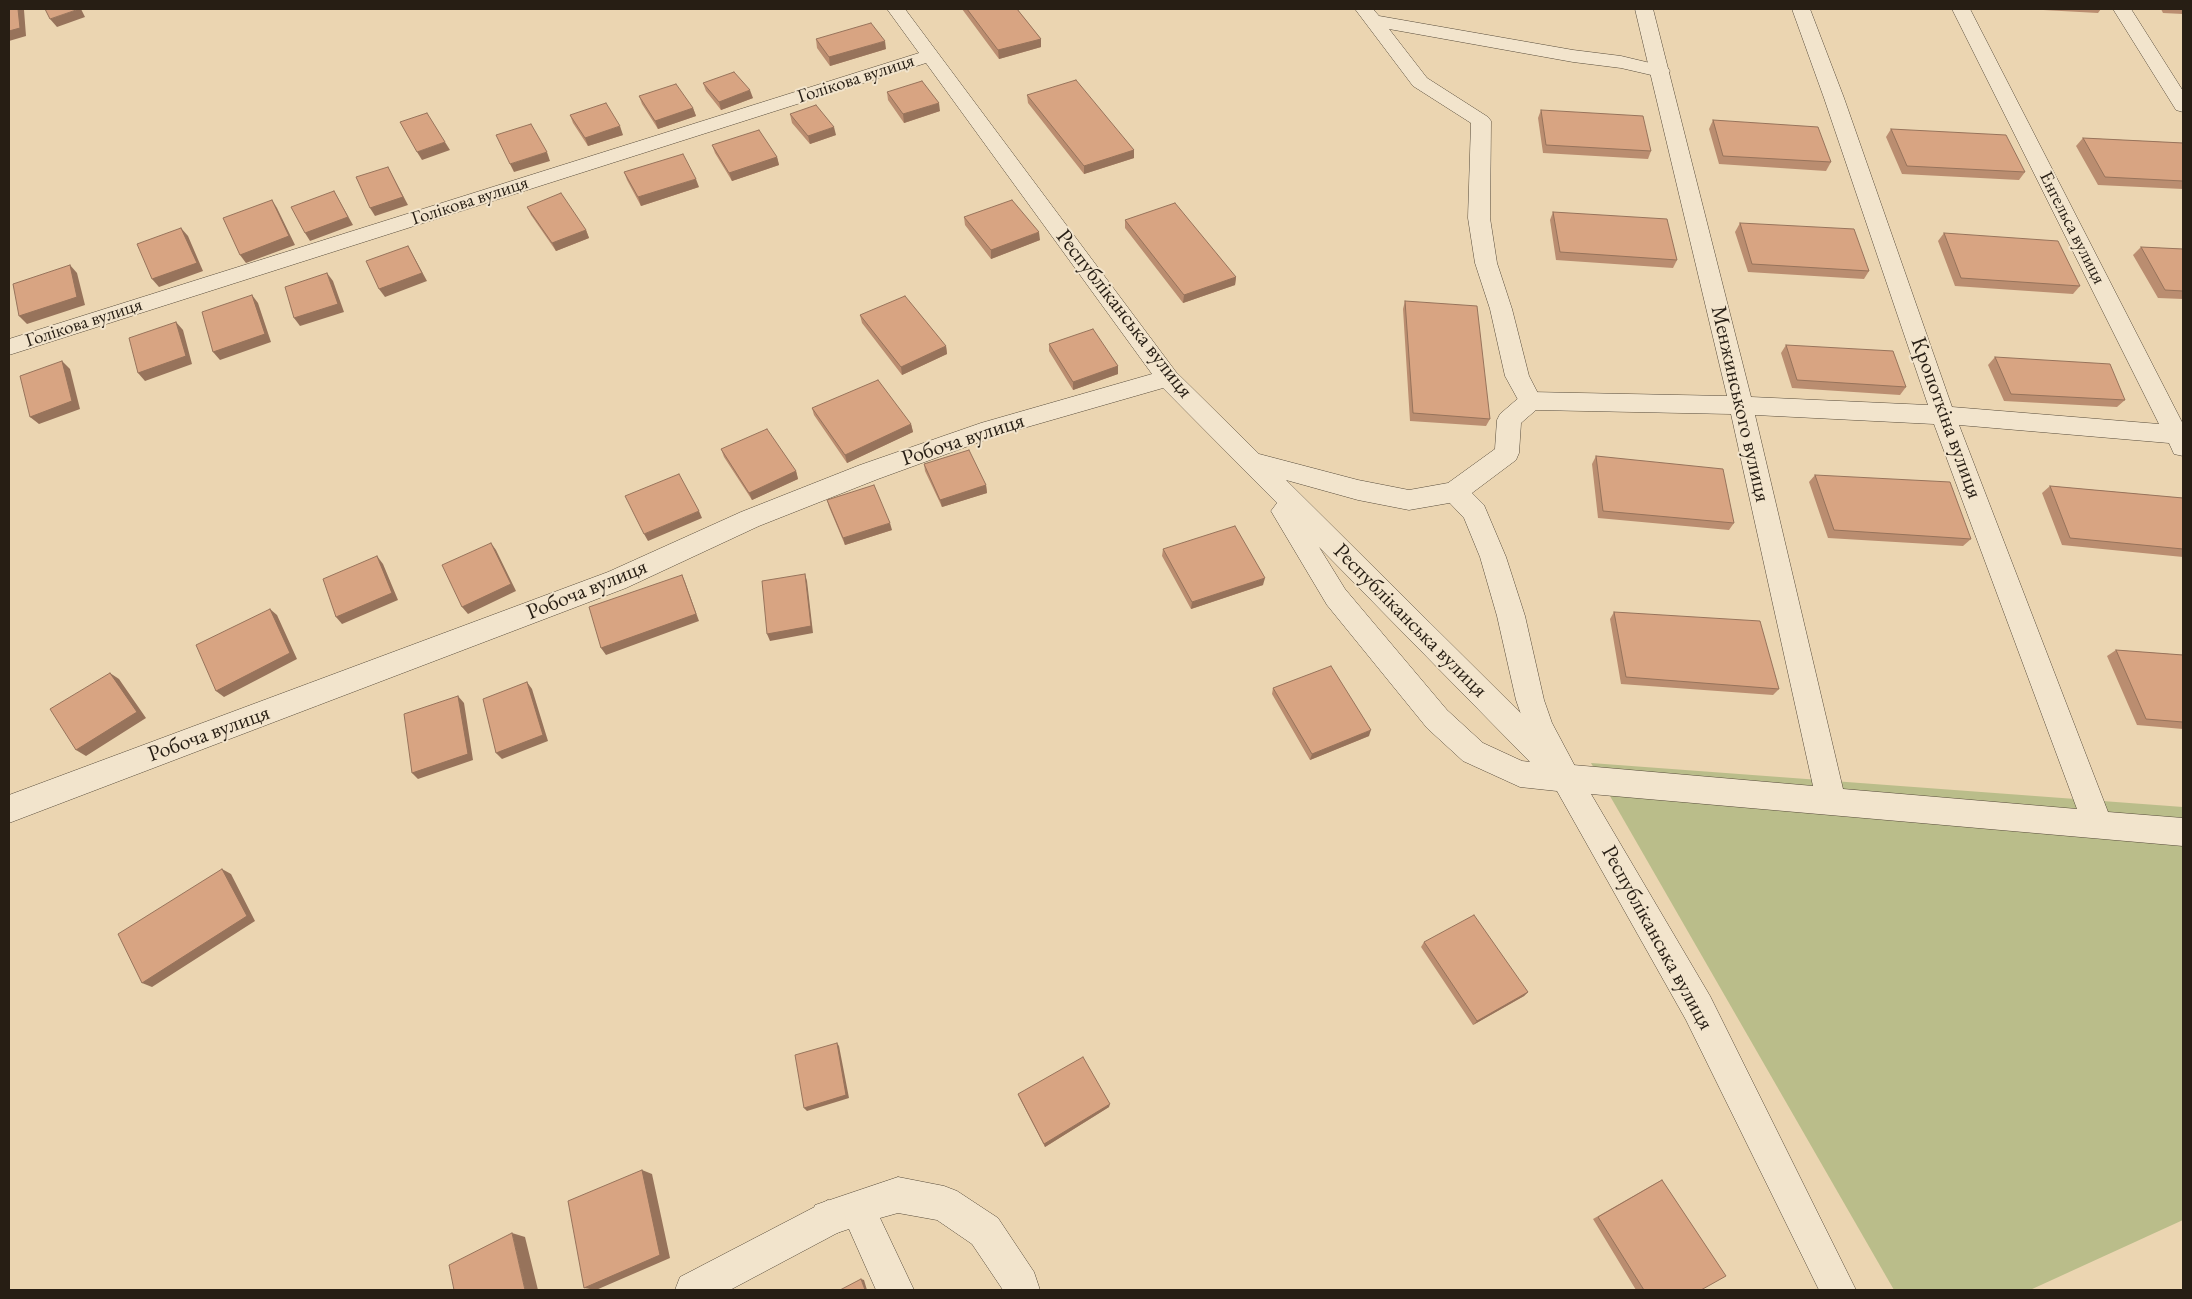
<!DOCTYPE html>
<meta charset="utf-8">
<style>
body{margin:0}
#map{position:relative;width:2192px;height:1299px;overflow:hidden;background:#ebd5b1;font-family:"EB Garamond",serif}
canvas{display:block}
.frame{position:absolute;inset:0;border:10px solid #271e14;pointer-events:none}
</style>
<div id="map">
<canvas width="2192" height="1299"></canvas>
<div class="frame"></div>
</div>
<script>
const g = document.querySelector('canvas').getContext('2d');
g.lineJoin = 'round';
function paint(path, color) {
  g.fillStyle = color;
  g.fill(path, 'evenodd');
}
function poly(rows) {
  const path = new Path2D();
  for (const r of rows) {
    path.moveTo(r[0], r[1]);
    for (let i = 2; i < r.length; i += 2) path.lineTo(r[i], r[i + 1]);
  }
  return path;
}
function stroke(path, color, width, dash) {
  g.strokeStyle = color;
  g.lineWidth = width;
  g.lineCap = dash ? 'butt' : 'round';
  g.setLineDash(dash || []);
  g.stroke(path);
}
function label(font, color, halo, rows, align = 'center') {
  g.font = font + ' "EB Garamond",serif';
  g.lineWidth = 4;
  g.setLineDash([]);
  g.textBaseline = 'middle';
  g.strokeStyle = halo;
  g.fillStyle = color;
  for (const [text, x, y, turn = 0] of rows) {
    g.save();
    g.translate(x, y);
    g.rotate((+turn || 0) * Math.PI / 180);
    g.textAlign = isNaN(turn) ? turn : align;
    if (halo) g.strokeText(text, 0, 0);
    g.fillText(text, 0, 0);
    g.restore();
  }
}
const green = poly([
 [1591,763,2183,807,2183,1220,2030,1290,1894,1290]
]);
const lane = poly([
 [1355,9,1373,9,1379,16,1573,50,1621,56,1667,67,1670,71,1667,75,1660,77,1621,68,1573,62,1389,29,1427,78,1488,117,1491,121,1490,218,1497,263,1512,309,1529,376,1542,401,1538,407,1530,410,1522,407,1505,376,1490,309,1475,263,1468,218,1471,123,1413,86,1355,9],
 [1455,482,1464,485,1484,505,1506,557,1525,616,1544,700,1552,723,1577,770,1572,779,1562,783,1552,779,1525,726,1516,700,1497,616,1480,557,1464,518,1446,499,1442,492,1446,485,1455,482],
 [898,1177,944,1186,957,1191,998,1218,1034,1272,1040,1290,1003,1290,972,1244,937,1220,898,1213,880,1218,914,1290,876,1290,849,1229,828,1236,815,1231,810,1218,815,1205,898,1177]
]);
const street = poly([
 [887,9,905,9,1176,372,1259,454,1358,480,1409,490,1448,483,1495,449,1497,420,1500,414,1522,395,1530,392,1727,396,1635,9,1653,9,1751,397,1928,405,1824,98,1792,9,1810,9,1844,98,1952,407,2159,424,1952,9,1970,9,2183,424,2183,456,2174,454,2169,443,1959,425,2108,812,2183,818,2183,846,1591,794,1710,996,1856,1290,1819,1290,1686,1020,1557,791,1520,787,1463,761,1427,728,1327,605,1271,511,1277,503,1163,388,996,436,878,479,759,526,626,588,9,823,9,795,608,572,741,512,860,465,981,423,1152,374,926,63,9,355,9,339,919,53,887,9],
 [1536,410,1731,414,1813,786,1573,765,1286,480,1358,500,1409,510,1455,502,1464,499,1516,460,1519,453,1521,423,1536,410],
 [1755,415,1934,424,2077,809,1843,789,1755,415],
 [1319,547,1530,762,1522,761,1483,743,1447,710,1345,589,1319,547],
 [2113,9,2131,9,2183,91,2183,112,2176,110,2113,9],
 [828,1200,841,1205,846,1218,841,1231,730,1290,675,1290,680,1277,828,1200]
]);
const wall = poly([
 [962,9,1017,9,1041,39,1041,47,999,59],
 [2025,9,2101,9,2098,13],
 [2161,9,2183,9,2183,14,2163,13],
 [816,39,886,49,830,66,817,48],
 [703,83,753,98,721,110,706,91],
 [887,92,940,111,904,123,888,100],
 [1027,95,1134,150,1134,158,1084,174,1028,103],
 [639,96,693,108,696,116,658,129,642,104],
 [1541,110,1651,151,1648,159,1543,153,1538,118],
 [790,114,836,135,810,144,792,123],
 [570,115,623,135,588,146,573,123],
 [1713,120,1831,162,1826,171,1719,164,1709,129],
 [1891,129,2025,172,2019,180,1902,174,1886,137],
 [2083,138,2183,143,2183,189,2098,185,2076,146],
 [712,145,777,157,779,165,732,181,715,153],
 [624,172,699,187,641,206,627,180],
 [527,207,586,230,589,238,556,251,531,215],
 [1553,212,1677,260,1673,268,1556,260,1550,220],
 [964,217,1040,240,991,259,965,225],
 [1125,220,1236,277,1235,285,1183,303,1125,228],
 [1740,223,1869,271,1864,279,1748,272,1735,232],
 [1944,233,2080,286,2073,294,1955,286,1938,241],
 [2141,247,2183,249,2183,299,2158,298,2133,255],
 [1405,301,1490,419,1486,426,1410,421,1403,309],
 [860,315,946,346,947,354,902,375,862,323],
 [1049,344,1118,366,1118,374,1073,390,1049,351],
 [1786,345,1906,387,1900,395,1792,388,1781,353],
 [1995,357,2125,400,2117,407,2004,401,1988,365],
 [812,408,911,424,913,432,847,463,814,415],
 [721,449,796,471,798,479,752,500,724,457],
 [1596,456,1734,523,1729,530,1598,518,1592,464],
 [924,464,986,485,987,493,942,507,925,471],
 [1815,475,1971,539,1963,546,1828,538,1809,482],
 [2050,486,2183,498,2183,557,2062,545,2042,493],
 [827,500,892,530,845,545,829,507],
 [1163,549,1263,585,1191,609,1162,556],
 [1614,612,1779,689,1773,695,1621,684,1610,619],
 [2116,650,2183,655,2183,729,2137,725,2107,656],
 [1273,688,1369,736,1310,760,1272,694],
 [1424,942,1528,992,1524,996,1473,1025,1421,947],
 [1018,1094,1109,1107,1045,1147,1019,1097],
 [1662,1180,1701,1290,1636,1290,1593,1219,1656,1183]
]);
const shadedWall = poly([
 [18,9,23,9,24,10,26,36,9,41,9,31],
 [79,9,81,9,85,17,57,27,50,19],
 [1041,39,1041,47,999,59,998,50],
 [885,41,886,49,830,66,829,57],
 [750,90,753,98,721,110,719,102],
 [939,103,940,111,904,123,903,114],
 [693,108,696,116,658,129,655,121],
 [620,126,623,135,588,146,585,138],
 [834,127,836,135,810,144,808,136],
 [445,142,450,150,422,160,417,152],
 [1134,150,1134,158,1084,174,1084,166],
 [547,152,550,161,514,172,510,164],
 [777,157,779,165,732,181,729,173],
 [388,167,408,205,375,216,370,208],
 [696,179,699,187,641,206,638,197],
 [334,191,353,225,310,241,305,233],
 [272,200,277,208,295,245,246,263,240,255],
 [181,228,188,236,203,271,159,287,152,279],
 [586,230,589,238,556,251,552,243],
 [1039,232,1040,240,991,259,991,250],
 [408,246,427,281,385,297,379,289],
 [70,265,77,273,85,305,27,324,19,316],
 [327,273,333,281,344,312,300,326,294,318],
 [1236,277,1235,285,1183,303,1184,295],
 [252,295,258,303,271,342,220,360,213,352],
 [176,322,183,330,192,364,145,381,138,373],
 [946,346,947,354,902,375,901,367],
 [62,361,70,369,80,409,39,424,30,417],
 [1118,366,1118,374,1073,390,1073,382],
 [911,424,913,432,847,463,845,455],
 [796,471,798,479,752,500,749,493],
 [986,485,987,493,942,507,940,500],
 [699,511,702,518,648,541,644,534],
 [890,523,892,530,845,545,843,538],
 [491,543,496,550,516,591,468,614,462,607],
 [377,556,383,564,398,600,342,624,336,617],
 [805,574,807,581,813,633,770,641,767,634],
 [682,575,685,582,699,621,606,655,601,648],
 [1265,578,1263,585,1191,609,1192,602],
 [270,609,277,615,297,659,224,697,216,691],
 [110,673,119,679,146,718,86,756,76,750],
 [527,682,532,689,548,741,502,759,496,753],
 [458,696,464,703,473,760,418,779,412,773],
 [1371,730,1369,736,1310,760,1312,754],
 [222,869,231,874,255,921,152,987,142,983],
 [1528,992,1524,996,1473,1025,1477,1021],
 [837,1043,839,1046,849,1098,807,1111,804,1108],
 [1110,1104,1109,1107,1045,1147,1044,1144],
 [642,1170,652,1174,670,1258,596,1290,584,1288],
 [512,1233,525,1237,538,1290,525,1290],
 [861,1279,864,1280,867,1290,865,1290]
]);
const building = poly([
 [9,9,18,9,20,28,9,31,9,9],
 [45,9,79,9,50,19,45,9],
 [967,9,1017,9,1041,39,998,50,967,9],
 [871,23,885,41,829,57,816,39,871,23],
 [734,72,750,90,719,102,703,83,734,72],
 [1076,80,1134,150,1084,166,1027,95,1076,80],
 [922,81,939,103,903,114,887,92,922,81],
 [676,84,693,108,655,121,639,96,676,84],
 [606,103,620,126,585,138,570,115,606,103],
 [816,105,834,127,808,136,790,114,816,105],
 [1541,110,1643,116,1651,151,1546,145,1541,110],
 [427,113,445,142,417,152,400,122,427,113],
 [1713,120,1818,127,1831,162,1723,156,1713,120],
 [531,124,547,152,510,164,496,135,531,124],
 [1891,129,2006,135,2025,172,1907,166,1891,129],
 [759,130,777,157,729,173,712,145,759,130],
 [2083,138,2183,143,2183,181,2105,177,2083,138],
 [683,154,696,179,638,197,624,172,683,154],
 [388,167,403,197,370,208,356,177,388,167],
 [334,191,348,217,305,233,291,207,334,191],
 [561,193,586,230,552,243,527,207,561,193],
 [272,200,289,236,240,255,223,218,272,200],
 [1012,200,1039,232,991,250,964,217,1012,200],
 [1175,203,1236,277,1184,295,1125,220,1175,203],
 [1553,212,1667,219,1677,260,1560,252,1553,212],
 [1740,223,1854,229,1869,271,1752,264,1740,223],
 [181,228,197,263,152,279,137,244,181,228],
 [1944,233,2058,241,2080,286,1961,278,1944,233],
 [408,246,422,273,379,289,366,261,408,246],
 [2141,247,2183,249,2183,291,2165,290,2141,247],
 [70,265,77,297,19,316,13,284,70,265],
 [327,273,338,304,294,318,285,287,327,273],
 [252,295,265,334,213,352,202,312,252,295],
 [905,296,946,346,901,367,860,315,905,296],
 [1405,301,1477,306,1490,419,1413,413,1405,301],
 [176,322,186,356,138,373,129,338,176,322],
 [1093,329,1118,366,1073,382,1049,344,1093,329],
 [1786,345,1893,351,1906,387,1797,380,1786,345],
 [1995,357,2110,364,2125,400,2011,394,1995,357],
 [62,361,72,401,30,417,20,376,62,361],
 [878,380,911,424,845,455,812,408,878,380],
 [767,429,796,471,749,493,721,449,767,429],
 [969,450,986,485,940,500,924,464,969,450],
 [1596,456,1723,469,1734,523,1603,511,1596,456],
 [679,474,699,511,644,534,625,496,679,474],
 [1815,475,1950,482,1971,539,1834,530,1815,475],
 [874,485,890,523,843,538,827,500,874,485],
 [2050,486,2183,498,2183,549,2070,538,2050,486],
 [1235,526,1265,578,1192,602,1163,549,1235,526],
 [491,543,511,584,462,607,442,565,491,543],
 [377,556,392,593,336,617,323,579,377,556],
 [805,574,811,626,767,634,762,581,805,574],
 [682,575,696,614,601,648,589,607,682,575],
 [270,609,290,653,216,691,196,645,270,609],
 [1614,612,1760,621,1779,689,1626,677,1614,612],
 [2116,650,2183,655,2183,722,2146,719,2116,650],
 [1331,666,1371,730,1312,754,1273,688,1331,666],
 [110,673,137,712,76,750,50,709,110,673],
 [527,682,543,735,496,753,483,699,527,682],
 [458,696,468,754,412,773,404,714,458,696],
 [222,869,247,916,142,983,118,934,222,869],
 [1474,915,1528,992,1477,1021,1424,942,1474,915],
 [837,1043,846,1095,804,1108,795,1055,837,1043],
 [1083,1057,1110,1104,1044,1144,1018,1094,1083,1057],
 [642,1170,660,1255,584,1288,568,1201,642,1170],
 [1662,1180,1726,1276,1701,1290,1644,1290,1598,1217,1662,1180],
 [512,1233,525,1290,454,1290,449,1265,512,1233],
 [861,1279,865,1290,840,1290,861,1279]
]);
const farStreetnames = [
 ["Голікова вулиця",856,79,-18],
 ["Голікова вулиця",470,201,-18],
 ["Енгельса вулиця",2072,228,63],
 ["Голікова вулиця",84,323,-18]
];
const streetNames = [
 ["Республіканська вулиця",1124,314,52],
 ["Менжинського вулиця",1740,404,77],
 ["Кропоткіна вулиця",1946,418,70],
 ["Робоча вулиця",963,440,-18],
 ["Робоча вулиця",587,590,-22],
 ["Республіканська вулиця",1410,621,45],
 ["Робоча вулиця",209,734,-20],
 ["Республіканська вулиця",1657,938,61]
];
paint(green, '#babd8a');
stroke(lane, '#584c3b', 1);
stroke(street, '#584c3b', 1);
paint(lane, '#f2e4cc');
paint(street, '#f2e4cc');
paint(wall, '#ba8d70');
paint(shadedWall, '#97735b');
paint(building, '#d8a482');
stroke(building, '#97735b', 1);
label('19px', '#271e14', '#f2e4cc', farStreetnames);
label('22px', '#271e14', '#f2e4cc', streetNames);
</script>
